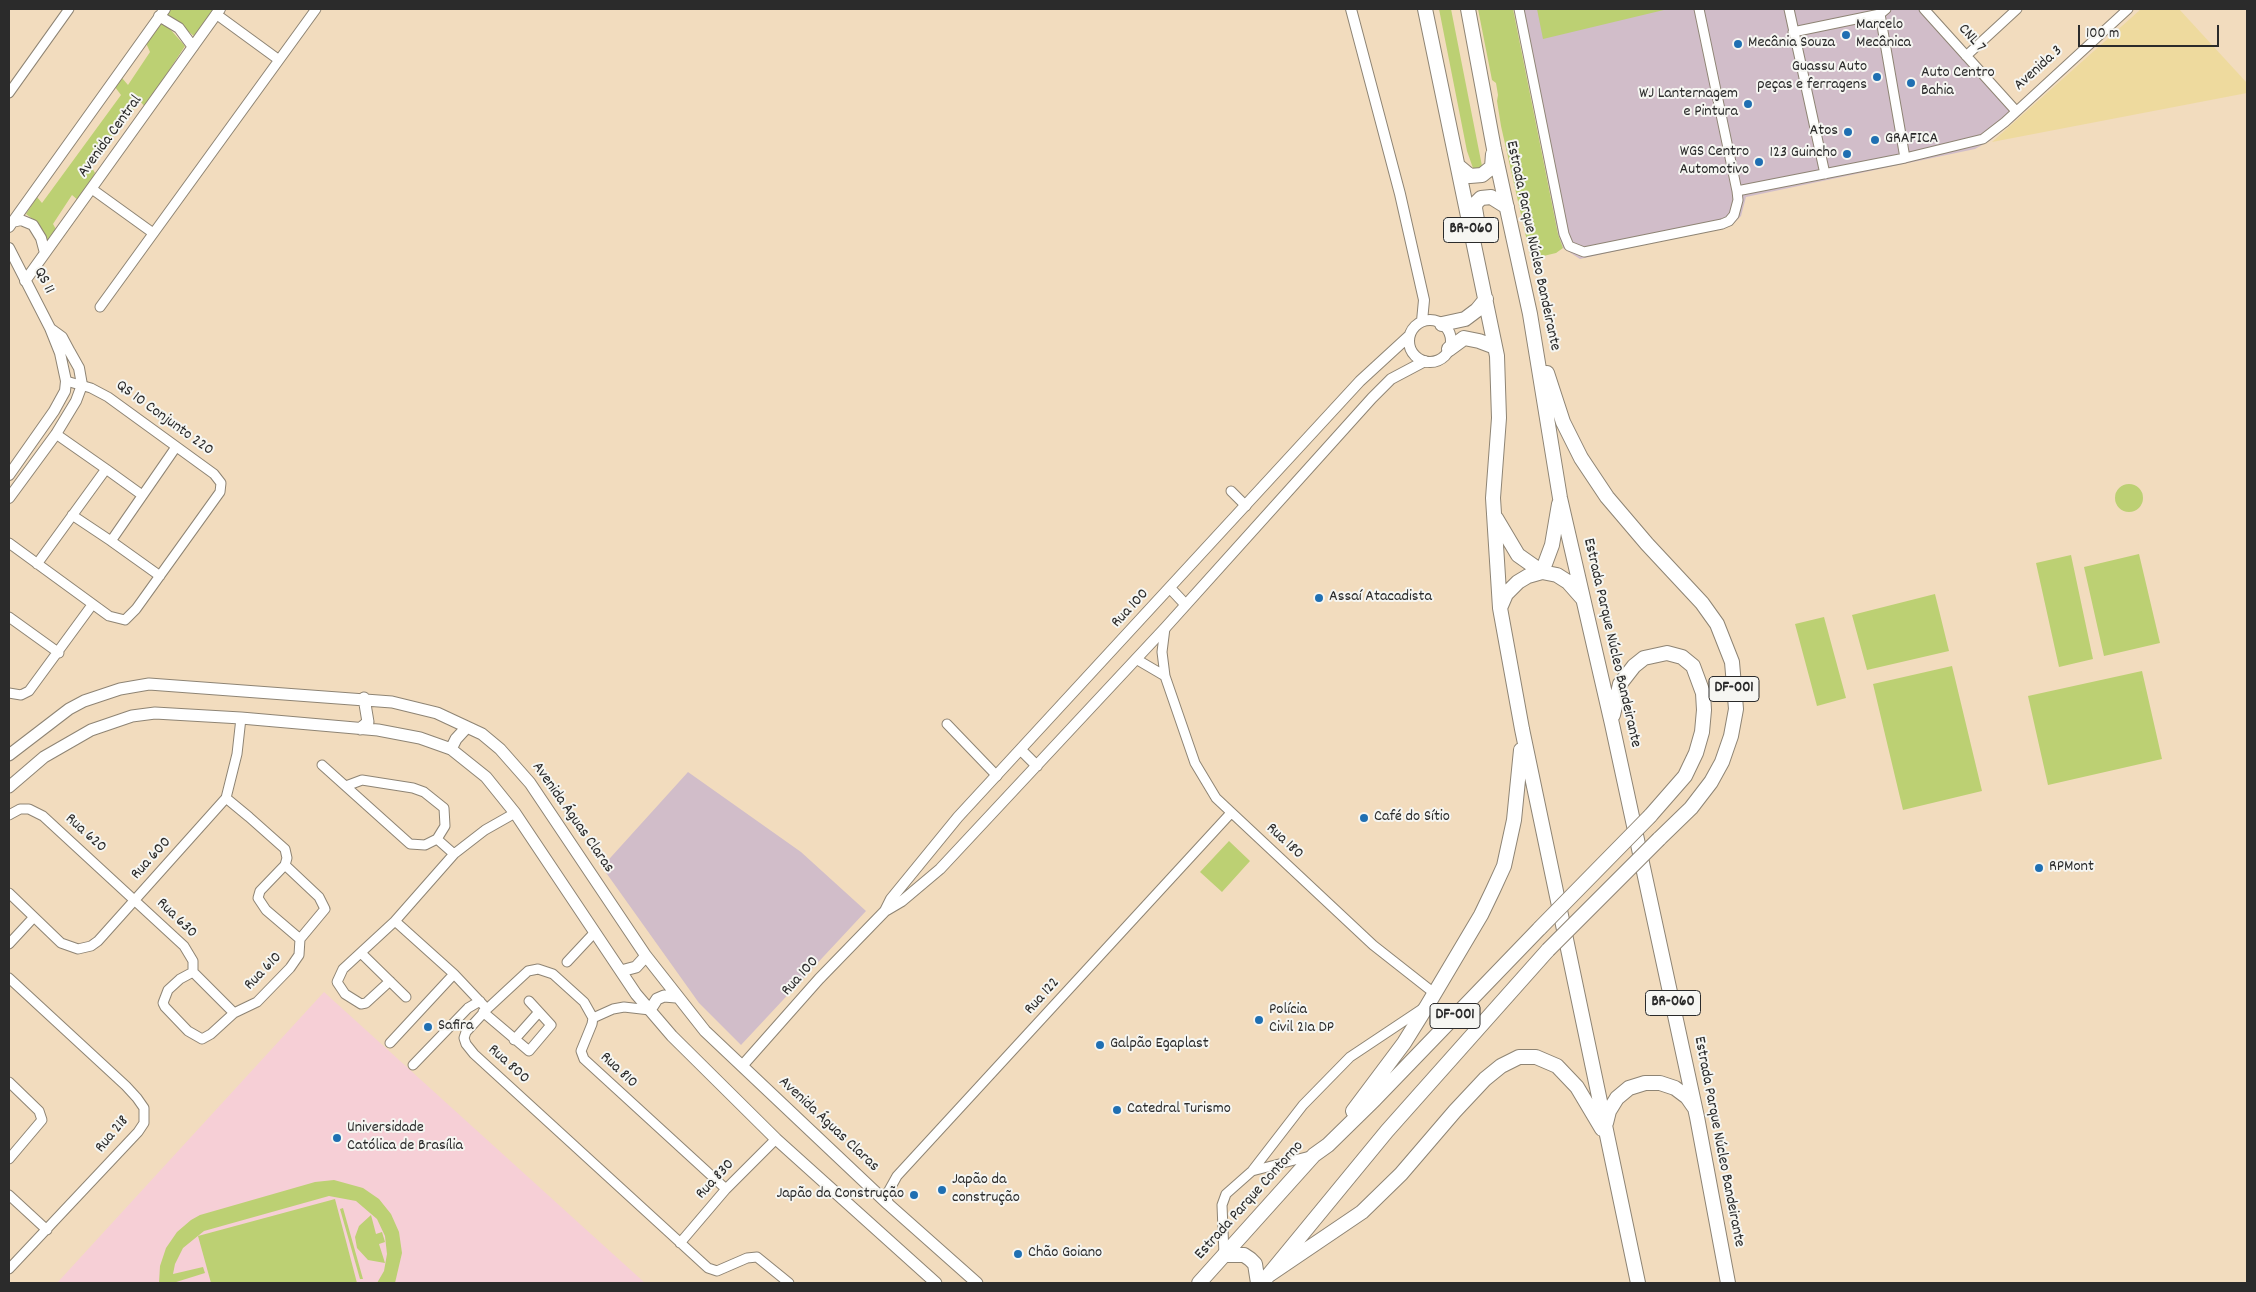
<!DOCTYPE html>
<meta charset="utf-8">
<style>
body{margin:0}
#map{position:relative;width:2256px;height:1292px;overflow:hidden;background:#f2dcbe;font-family:Dekko,sans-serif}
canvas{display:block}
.frame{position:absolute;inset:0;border:10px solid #2b2b2b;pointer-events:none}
.scale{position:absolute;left:2078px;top:25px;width:141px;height:22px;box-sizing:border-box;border:2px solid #2b2b2b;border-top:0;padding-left:6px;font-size:15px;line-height:18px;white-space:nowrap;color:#2b2b2b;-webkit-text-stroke:4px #f6f6f2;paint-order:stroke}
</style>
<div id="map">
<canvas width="2256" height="1292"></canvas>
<div class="frame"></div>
<div class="scale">100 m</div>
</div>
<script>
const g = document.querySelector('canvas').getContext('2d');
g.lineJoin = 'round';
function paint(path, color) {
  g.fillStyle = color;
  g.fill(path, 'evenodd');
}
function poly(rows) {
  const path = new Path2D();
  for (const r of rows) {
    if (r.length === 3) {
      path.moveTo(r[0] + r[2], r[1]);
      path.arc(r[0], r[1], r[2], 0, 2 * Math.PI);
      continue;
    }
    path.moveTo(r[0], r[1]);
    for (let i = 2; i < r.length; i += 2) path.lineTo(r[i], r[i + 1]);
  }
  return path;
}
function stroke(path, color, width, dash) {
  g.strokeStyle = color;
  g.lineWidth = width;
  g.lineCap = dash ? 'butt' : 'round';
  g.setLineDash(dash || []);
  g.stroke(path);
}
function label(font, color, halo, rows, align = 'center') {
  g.font = font + ' Dekko,sans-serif';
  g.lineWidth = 4;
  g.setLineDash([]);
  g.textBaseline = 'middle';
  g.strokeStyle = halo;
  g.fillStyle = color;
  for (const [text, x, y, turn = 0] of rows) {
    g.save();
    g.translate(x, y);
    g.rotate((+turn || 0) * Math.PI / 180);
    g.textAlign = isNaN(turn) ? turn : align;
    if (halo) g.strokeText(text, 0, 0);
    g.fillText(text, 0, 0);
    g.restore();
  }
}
const built = poly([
 [324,992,645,1283,57,1283]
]);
const industrial = poly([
 [1515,9,1920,9,2018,117,1991,140,1975,149,1746,197,1741,216,1731,226,1580,259,1563,248,1558,234],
 [688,772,801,852,866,911,741,1045,699,1003,602,867]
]);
const green = poly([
 [170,9,214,9,194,36,167,14],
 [1439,9,1451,9,1482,166,1481,170,1474,171,1467,151],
 [1478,9,1513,9,1558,234,1563,248,1556,253,1531,259,1501,126,1497,101,1498,95,1496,83,1492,80],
 [1537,9,1668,9,1543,39],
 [162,20,185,46,145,107,140,101,91,166,95,173,79,201,72,195,53,224,57,231,48,242,38,223,26,214,37,197,42,203,121,95,115,87,122,78,128,85,150,52,146,43],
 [2129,498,14],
 [2139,554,2160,643,2104,656,2084,567],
 [2071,555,2093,659,2059,667,2036,563],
 [1935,594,1949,651,1867,670,1852,615],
 [1824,617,1846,698,1817,706,1795,624],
 [1952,666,1982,791,1903,810,1873,684],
 [2142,671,2162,759,2048,785,2028,696],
 [1229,841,1250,861,1222,892,1200,872],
 [334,1180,363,1188,379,1199,391,1214,399,1232,402,1253,395,1283,377,1283,384,1271,387,1254,385,1236,377,1219,356,1201,329,1196,204,1231,183,1248,175,1264,173,1274,203,1267,205,1273,173,1283,159,1283,160,1266,166,1248,177,1232,191,1220,200,1215,315,1182],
 [335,1199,357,1283,211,1283,198,1236],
 [343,1208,363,1279,360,1279,340,1209],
 [371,1215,376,1234,382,1232,385,1242,379,1244,385,1263,368,1260,357,1248,355,1237,359,1226]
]);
const sand = poly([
 [2141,9,2179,9,2247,83,2247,93,1992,142]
]);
const minor = poly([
 [1519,9,1564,234,1569,246,1584,252,1722,224,1729,221,1734,215,1738,200,1737,191,1699,9],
 [1789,9,1825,174],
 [1924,9,2016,111],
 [216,14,279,60],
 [1880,14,1905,158],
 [1793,32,1880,14,1886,9],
 [1966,56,2017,9],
 [9,93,69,9],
 [92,189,153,233],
 [1737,191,1905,158,1983,139,2005,122,2128,9],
 [100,307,316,9],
 [106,469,142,495],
 [1231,491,1246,506],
 [72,515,111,541],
 [9,543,109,616,125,620,136,609,220,492,221,483,214,474,108,397,91,388,66,381],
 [37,564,106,469,56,434],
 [160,576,111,541,176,447],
 [9,617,59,653],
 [1165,628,1162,652,1165,676,1195,763,1216,798,1373,945,1434,993],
 [1136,659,1165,676],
 [9,693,21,695,29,691,92,605],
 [947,724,997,776],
 [322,765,410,844,425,845,437,839,445,826,444,808,424,792,413,788,362,780,346,786],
 [226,798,249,817,285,849,287,858,285,865,260,891,258,898,266,910,300,939],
 [515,813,485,830,454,854,395,921,454,974,487,1009,466,1032,464,1038,466,1044,474,1054,708,1268,717,1271,747,1258,757,1257,789,1283],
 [9,815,20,809,29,809,43,816,184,946,193,961,193,972,180,979,168,990,163,1003,165,1007,188,1031,202,1039,211,1034,234,1013,193,972],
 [437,839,454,854],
 [9,893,61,943,78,949,91,946,98,941,226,798,237,754,241,718],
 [9,944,34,917],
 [361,953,406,997],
 [567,962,595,932],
 [9,978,126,1086,137,1098,144,1108,144,1123,138,1132,9,1269],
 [390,981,366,1003,361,1004,345,994,337,982,343,969,395,921],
 [487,1009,528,971,538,969,553,974,584,1002,593,1018,592,1024,581,1051,584,1059,726,1189],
 [483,1012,529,1051,551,1025,529,1001],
 [234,1013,257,1002,290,968,299,955,300,939,325,909,319,897,285,865],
 [593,1018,613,1009,624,1007,650,1010],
 [514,1040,539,1012],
 [390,1043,454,974],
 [413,1065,468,1008,480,1001],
 [9,1082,39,1111,42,1120,9,1159],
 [1252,1171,1314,1155],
 [9,1195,47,1230],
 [888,1204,887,1194,897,1176,1230,814],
 [680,1243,726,1189,776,1139],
 [1224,1255,1222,1205,1226,1194,1252,1171,1303,1105,1350,1057,1425,1007]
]);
const tertiary = poly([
 [1351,9,1400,194,1424,300,1422,321],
 [159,16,179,28,193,47],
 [12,222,21,220,33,225,41,238,45,253],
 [9,227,165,9],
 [9,248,50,328,60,353,66,381,65,391,54,411,9,475],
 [25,281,220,9],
 [1430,341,21],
 [9,498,56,434,76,401,82,385,79,368,70,352,62,337,51,329],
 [1170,588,1185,604],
 [1021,750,1037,766],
 [885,911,902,901,940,869,1165,628,1372,398,1391,379,1425,361],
 [742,1066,819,979,885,911,891,899,958,817,1360,381,1409,336]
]);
const secondary = poly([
 [360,729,368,722,364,698],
 [451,749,456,739,467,727],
 [9,755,69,709,84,701,120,689,149,684,392,702,437,713,482,734,500,749,530,783,646,956,705,1031,888,1204,977,1283],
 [9,787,44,757,91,730,132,716,155,713,241,718,378,730,420,738,451,749,486,777,515,813,636,994,672,1036,776,1139,936,1283],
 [621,971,636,967,646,956],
 [650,1010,657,999,664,996,676,997]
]);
const trunk = poly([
 [1425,9,1497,356,1499,418,1493,498,1500,608,1522,729,1638,1283],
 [1468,9,1494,149,1530,314,1560,498,1612,724,1697,1117,1728,1283],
 [1458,166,1470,176,1482,175,1492,167,1493,154],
 [1477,220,1475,208,1476,203,1481,198,1491,197,1507,207],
 [1442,324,1465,319,1477,310,1486,299],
 [1449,349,1464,338,1479,341,1495,347],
 [1547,373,1563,422,1581,458,1607,497,1647,544,1702,603,1717,624,1732,662,1736,709,1731,736,1722,762,1711,782,1691,808,1659,839],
 [1496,518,1518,555,1542,572,1552,545,1559,504],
 [1500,608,1506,594,1518,582,1528,576,1542,572,1557,575,1568,582,1583,599],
 [1613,715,1620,684,1634,666,1644,658,1667,653,1682,657,1693,666,1703,693,1704,710,1702,732,1696,753,1685,776,1650,816],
 [1353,1111,1404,1043,1427,1006,1481,915,1493,890,1504,866,1514,820,1521,750],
 [1606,1123,1609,1111,1617,1098,1629,1088,1645,1083,1660,1083,1675,1088,1687,1097,1694,1107],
 [1224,1255,1244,1255,1250,1259,1255,1264,1258,1283],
 [1269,1275,1362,1212,1401,1174,1455,1111,1485,1079,1501,1066,1519,1057,1536,1057,1557,1066,1577,1087,1602,1129],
 [1199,1283,1314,1155,1328,1145,1375,1099,1540,928],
 [1262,1283,1387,1131,1548,950]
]);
const trunkBridge = poly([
 [1540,928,1650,816],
 [1548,950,1659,839]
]);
const markers = [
 [1846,35,5,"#1f6fb2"],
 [1738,44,5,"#1f6fb2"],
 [1877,77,5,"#1f6fb2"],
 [1911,83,5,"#1f6fb2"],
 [1748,104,5,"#1f6fb2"],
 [1848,132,5,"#1f6fb2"],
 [1875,140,5,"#1f6fb2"],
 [1847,154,5,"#1f6fb2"],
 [1759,162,5,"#1f6fb2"],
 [1319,598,5,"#1f6fb2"],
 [1364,818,5,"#1f6fb2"],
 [2039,868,5,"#1f6fb2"],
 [1259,1020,5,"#1f6fb2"],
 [428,1027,5,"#1f6fb2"],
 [1100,1045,5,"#1f6fb2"],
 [1117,1110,5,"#1f6fb2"],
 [337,1138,5,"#1f6fb2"],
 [942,1190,5,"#1f6fb2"],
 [914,1195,5,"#1f6fb2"],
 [1018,1254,5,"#1f6fb2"]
];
const shields = [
 [1471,230,55],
 [1734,689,50],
 [1673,1003,55],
 [1455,1016,50]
];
const shieldNames = [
 ["BR-060",1471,230],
 ["DF-001",1734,689],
 ["BR-060",1673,1003],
 ["DF-001",1455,1016]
];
const poiNames = [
 ["Marcelo",1856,26],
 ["Mecânica",1856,44],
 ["Mecânia Souza",1748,44],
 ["Guassu Auto",1867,68,"right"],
 ["peças e ferragens",1867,86,"right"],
 ["Auto Centro",1921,74],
 ["Bahia",1921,92],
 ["WJ Lanternagem",1738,95,"right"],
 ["e Pintura",1738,113,"right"],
 ["Atos",1838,132,"right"],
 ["GRAFICA",1885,140],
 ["WGS Centro",1749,153,"right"],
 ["Automotivo",1749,171,"right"],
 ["123 Guincho",1837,154,"right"],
 ["Assaí Atacadista",1329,598],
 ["Café do Sítio",1374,818],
 ["RPMont",2049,868],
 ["Polícia",1269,1011],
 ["Civil 21a DP",1269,1029],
 ["Safira",438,1027],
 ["Galpão Egaplast",1110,1045],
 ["Catedral Turismo",1127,1110],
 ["Universidade",347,1129],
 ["Católica de Brasília",347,1147],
 ["Japão da",952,1181],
 ["construção",952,1199],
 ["Japão da Construção",904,1195,"right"],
 ["Chão Goiano",1028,1254]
];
const streetNames = [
 ["CNL 7",1971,39,48],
 ["Avenida 3",2039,69,-42],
 ["Avenida Central",111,137,-54],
 ["Estrada Parque Núcleo Bandeirante",1532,246,78],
 ["QS 11",43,281,63],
 ["QS 10 Conjunto 220",164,419,36],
 ["Rua 100",1131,609,-47],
 ["Estrada Parque Núcleo Bandeirante",1611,643,77],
 ["Avenida Águas Claras",572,818,55],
 ["Rua 620",85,834,42],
 ["Rua 180",1284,842,43],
 ["Rua 600",152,859,-48],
 ["Rua 630",176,919,44],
 ["Rua 610",264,972,-46],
 ["Rua 100",801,977,-48],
 ["Rua 122",1043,997,-48],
 ["Rua 800",508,1065,42],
 ["Rua 810",618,1071,43],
 ["Avenida Águas Claras",828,1125,43],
 ["Rua 218",113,1135,-50],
 ["Estrada Parque Núcleo Bandeirante",1718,1142,79],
 ["Rua 830",716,1180,-47],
 ["Estrada Parque Contorno",1250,1201,-48]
];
paint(built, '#f6cfd6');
paint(industrial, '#d1bdc9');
paint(green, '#bcd073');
paint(sand, '#eeda9e');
stroke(minor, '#8e8474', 11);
stroke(tertiary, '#8e8474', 12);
stroke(secondary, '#8e8474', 13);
stroke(trunk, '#8e8474', 16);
stroke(minor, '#fff', 9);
stroke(tertiary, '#fff', 10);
stroke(secondary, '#fff', 11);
stroke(trunk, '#fff', 14);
stroke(trunkBridge, '#8e8474', 16, []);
stroke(trunkBridge, '#fff', 14);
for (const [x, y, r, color] of markers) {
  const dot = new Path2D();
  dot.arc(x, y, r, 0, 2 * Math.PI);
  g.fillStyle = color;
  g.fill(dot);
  stroke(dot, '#f6f6f2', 2);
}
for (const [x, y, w] of shields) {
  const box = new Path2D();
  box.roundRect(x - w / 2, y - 12.5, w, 25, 4);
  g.fillStyle = '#f6f6f2';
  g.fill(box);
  stroke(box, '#2b2b2b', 1);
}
label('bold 15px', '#2b2b2b', null, shieldNames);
label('16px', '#2b2b2b', '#f6f6f2', poiNames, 'left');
label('16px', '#2b2b2b', '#f6f6f2', streetNames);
</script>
